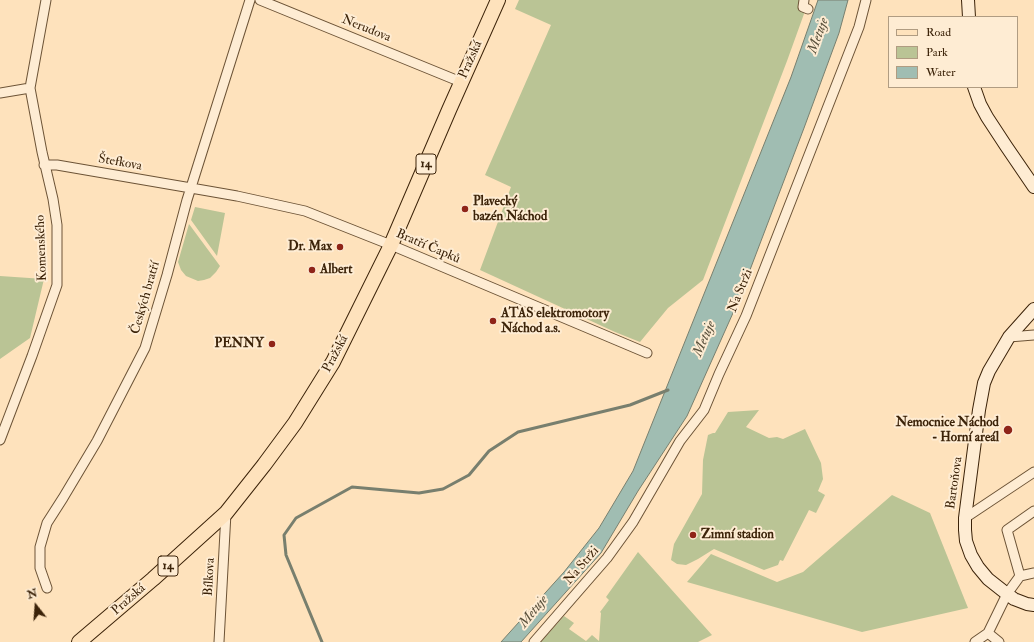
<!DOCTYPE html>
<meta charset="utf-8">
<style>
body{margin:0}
#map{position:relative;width:1034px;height:642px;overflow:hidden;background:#fee2bc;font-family:"IM FELL Double Pica",serif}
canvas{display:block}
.legend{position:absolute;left:888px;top:16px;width:130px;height:72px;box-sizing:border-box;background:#feecd3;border:1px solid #b09c82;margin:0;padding:5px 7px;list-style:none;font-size:12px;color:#3c2309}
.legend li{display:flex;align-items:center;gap:8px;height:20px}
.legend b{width:20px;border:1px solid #b09c82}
.north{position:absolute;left:16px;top:586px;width:40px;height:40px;-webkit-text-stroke:3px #feecd3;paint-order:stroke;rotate:343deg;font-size:11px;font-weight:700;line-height:16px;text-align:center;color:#3c2309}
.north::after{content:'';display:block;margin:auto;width:14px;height:18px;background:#3c2309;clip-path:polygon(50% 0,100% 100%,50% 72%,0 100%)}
</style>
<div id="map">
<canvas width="1034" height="642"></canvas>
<ul class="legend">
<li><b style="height:5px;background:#fee2bc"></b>Road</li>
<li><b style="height:11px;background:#bac495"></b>Park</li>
<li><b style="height:11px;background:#a0bdb2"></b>Water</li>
</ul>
<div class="north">N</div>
</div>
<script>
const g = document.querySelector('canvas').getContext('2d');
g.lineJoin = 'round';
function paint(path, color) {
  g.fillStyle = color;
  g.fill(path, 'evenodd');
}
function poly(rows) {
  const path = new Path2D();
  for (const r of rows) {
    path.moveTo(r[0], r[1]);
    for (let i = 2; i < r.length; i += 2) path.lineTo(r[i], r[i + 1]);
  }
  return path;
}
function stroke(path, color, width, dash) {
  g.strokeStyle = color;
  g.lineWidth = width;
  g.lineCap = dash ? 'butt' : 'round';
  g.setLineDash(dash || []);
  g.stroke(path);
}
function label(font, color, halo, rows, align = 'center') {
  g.font = font + ' "IM FELL Double Pica",serif';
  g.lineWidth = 4;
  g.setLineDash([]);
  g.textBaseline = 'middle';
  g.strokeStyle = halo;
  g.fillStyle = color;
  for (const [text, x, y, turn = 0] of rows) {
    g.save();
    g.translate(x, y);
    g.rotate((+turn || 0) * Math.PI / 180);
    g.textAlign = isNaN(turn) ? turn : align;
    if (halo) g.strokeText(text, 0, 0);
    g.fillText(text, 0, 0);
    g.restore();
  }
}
const green = poly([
 [519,0,809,0,787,61,703,280,668,308,640,342,615,332,480,270,511,187,485,175,551,25,515,9],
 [195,207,225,213,217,256,191,220],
 [189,224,220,266,216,272,210,278,204,280,198,281,186,276,181,270,178,262],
 [0,276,44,279,30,338,0,359],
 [759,410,746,427,769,438,777,437,783,439,805,429,821,463,823,479,818,491,825,495,816,513,809,510,783,561,780,560,778,565,764,570,714,549,698,559,686,565,677,564,671,560,674,544,702,494,703,460,708,435,713,433,715,433,728,412],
 [892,495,930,513,968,608,862,632,687,582,711,554,777,582,803,572],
 [638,552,712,635,698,642,541,642,564,616,574,623,569,629,586,641,592,635,599,641,601,613,600,612,609,600,606,597]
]);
const water = poly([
 [818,0,848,0,839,33,804,128,737,304,687,416,638,491,601,553,521,642,501,642,564,572,599,528,633,471,791,77,818,0]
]);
const stream = poly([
 [322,642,286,555,284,535,296,518,352,487,419,493,443,489,469,475,489,451,518,432,630,405,668,390]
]);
const street = poly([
 [260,0,461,82],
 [804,0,803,7,808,9],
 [0,93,30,88],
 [44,165,57,165,191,188,237,196,305,211,391,245,647,353],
 [1009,337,1034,335],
 [0,440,32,356,57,285,57,225,53,199,42,152,30,88,46,0],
 [965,518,1034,472],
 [1020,576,1034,573],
 [47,588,40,568,40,547,47,523,63,498,97,441,145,348,167,275,187,200,250,0],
 [988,633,999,642],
 [219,642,226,513],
 [534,642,607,558,633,522,680,441,704,410,719,374,746,316,859,27,866,0],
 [975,642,988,633,1007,594,1020,576,1007,530,1034,511]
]);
const secondary = poly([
 [968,0,969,17],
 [974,87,980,104,987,117,1006,146,1034,187],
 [1034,309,1009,337,989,371,984,383,979,410,965,518,965,530,966,541,971,555,978,567,988,579,1007,594,1014,599,1027,604,1034,605]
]);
const primary = poly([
 [79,642,153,579,226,513,264,465,295,423,333,362,391,245,449,110,498,0]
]);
const markers = [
 [465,209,4,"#8f2418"],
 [340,247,4,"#8f2418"],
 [312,270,4,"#8f2418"],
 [493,321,4,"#8f2418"],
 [272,344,4,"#8f2418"],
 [1008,430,5,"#8f2418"],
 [693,535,4,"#8f2418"]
];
const shields = [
 [426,164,20],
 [168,566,20]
];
const shieldNames = [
 ["14",426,164],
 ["14",168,566]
];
const streetNames = [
 ["Nerudova",366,29,22],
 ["Pražská",471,60,-66],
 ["Štefkova",120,163,10],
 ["Bratří Čapků",428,247,23],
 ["Komenského",42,248,-92],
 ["Na Strži",741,291,-68],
 ["Českých bratří",146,298,-74],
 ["Pražská",336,354,-62],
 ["Bartoňova",955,483,-82],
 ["Na Strži",582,566,-49],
 ["Bílkova",210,577,-87],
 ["Pražská",129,600,-41]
];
const poiNames = [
 ["Plavecký",473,202],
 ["bazén Náchod",473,217],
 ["Dr. Max",332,247,"right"],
 ["Albert",320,270],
 ["ATAS elektromotory",501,314],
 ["Náchod a.s.",501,329],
 ["PENNY",264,344,"right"],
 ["Nemocnice Náchod",999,423,"right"],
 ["- Horní areál",999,438,"right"],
 ["Zimní stadion",701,535]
];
const waterNames = [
 ["Metuje",819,36,-70],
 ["Metuje",705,339,-67],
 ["Metuje",534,612,-51]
];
paint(green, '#bac495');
paint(water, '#a0bdb2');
stroke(water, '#787f6e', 1);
stroke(stream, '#787f6e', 3);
stroke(street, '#6c5336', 11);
stroke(secondary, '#3c2309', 14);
stroke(primary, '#3c2309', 16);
stroke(street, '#feecd3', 9);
stroke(secondary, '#feecd3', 12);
stroke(primary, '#fee2bc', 14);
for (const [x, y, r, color] of markers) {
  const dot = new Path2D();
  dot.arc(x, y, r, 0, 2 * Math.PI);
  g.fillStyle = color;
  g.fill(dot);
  stroke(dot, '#feecd3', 1.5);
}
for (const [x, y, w] of shields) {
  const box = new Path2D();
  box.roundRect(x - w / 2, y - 10, w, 20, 3);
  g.fillStyle = '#feecd3';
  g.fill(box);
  stroke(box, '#3c2309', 1);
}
label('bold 12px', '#3c2309', null, shieldNames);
label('13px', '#3c2309', '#feecd3', streetNames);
label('bold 13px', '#3c2309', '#feecd3', poiNames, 'left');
label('italic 14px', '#5a513c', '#feecd3', waterNames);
</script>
